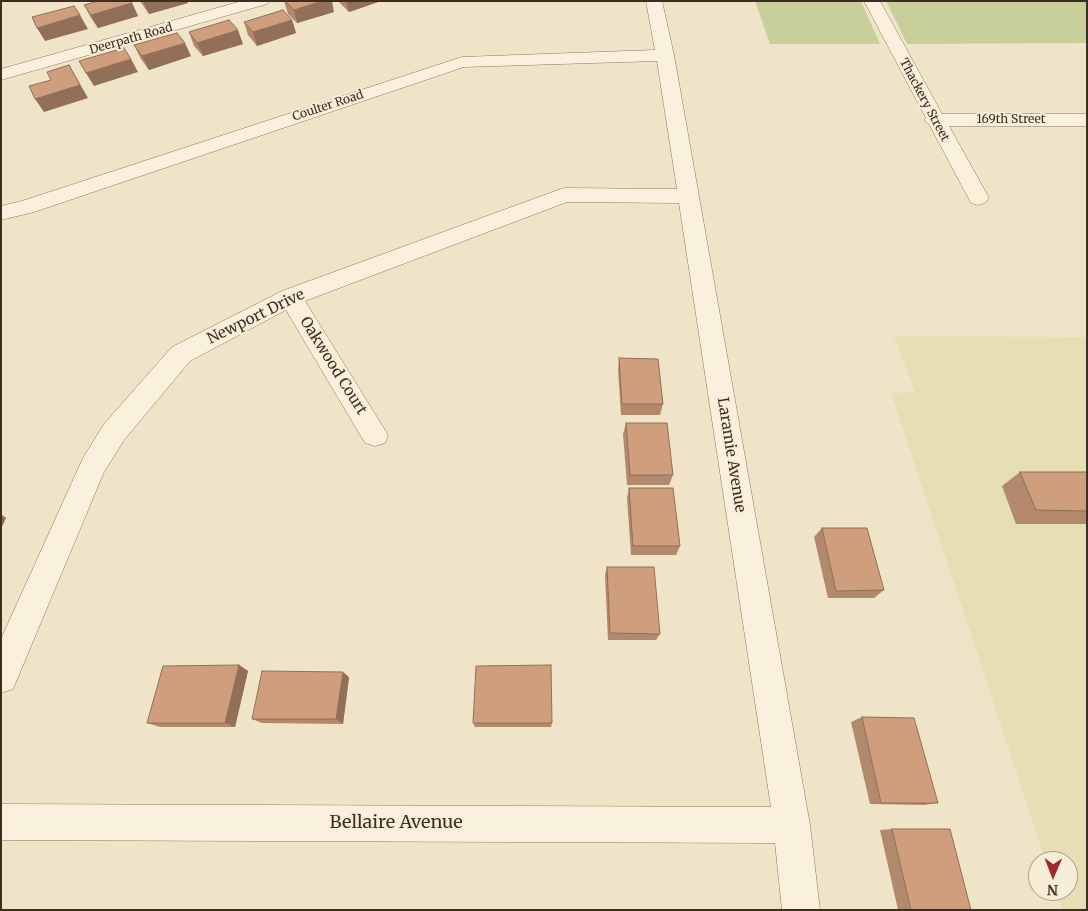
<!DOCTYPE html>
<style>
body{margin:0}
#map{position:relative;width:1088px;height:911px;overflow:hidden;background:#f0e4c8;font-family:Merriweather,serif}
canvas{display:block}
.frame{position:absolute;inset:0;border:2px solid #3d2e20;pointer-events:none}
.north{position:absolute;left:1028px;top:851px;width:50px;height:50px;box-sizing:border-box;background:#f7eed8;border:1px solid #ada18e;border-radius:50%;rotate:181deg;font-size:14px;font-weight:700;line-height:20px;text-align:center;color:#3d2e20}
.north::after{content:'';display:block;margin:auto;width:18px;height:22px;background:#9e2a2b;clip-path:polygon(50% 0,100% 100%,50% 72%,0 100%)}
</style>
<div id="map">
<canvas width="1088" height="911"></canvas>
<div class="frame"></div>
<div class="north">N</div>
</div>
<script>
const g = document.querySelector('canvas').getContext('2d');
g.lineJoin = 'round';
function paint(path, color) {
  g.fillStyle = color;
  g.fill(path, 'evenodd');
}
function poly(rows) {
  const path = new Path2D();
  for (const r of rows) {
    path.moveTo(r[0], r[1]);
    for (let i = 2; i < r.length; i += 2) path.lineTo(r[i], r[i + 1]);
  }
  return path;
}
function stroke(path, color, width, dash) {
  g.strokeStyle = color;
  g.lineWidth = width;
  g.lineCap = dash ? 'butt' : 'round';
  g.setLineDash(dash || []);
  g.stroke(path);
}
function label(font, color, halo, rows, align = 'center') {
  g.font = font + ' Merriweather,serif';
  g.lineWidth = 4;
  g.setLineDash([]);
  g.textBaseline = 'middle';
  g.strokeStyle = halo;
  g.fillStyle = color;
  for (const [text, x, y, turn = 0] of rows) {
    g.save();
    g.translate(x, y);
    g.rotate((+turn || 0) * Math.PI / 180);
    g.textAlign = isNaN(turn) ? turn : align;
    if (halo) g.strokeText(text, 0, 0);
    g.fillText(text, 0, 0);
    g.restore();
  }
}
const farmland = poly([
 [894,336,1087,337,1087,910,1063,910,1056,891,1068,891,1068,861,1046,861,891,393,915,392]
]);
const green = poly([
 [755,1,861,1,880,44,770,44],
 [886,1,1087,1,1087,43,907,44]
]);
const minor = poly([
 [242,1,269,1,267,4,1,80,1,69,242,1],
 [646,1,662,1,674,55,810,825,820,910,782,910,775,843,1,840,1,804,771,807,679,203,567,202,305,301,388,435,385,443,375,446,365,443,286,310,190,361,124,440,104,472,13,689,1,693,1,639,83,458,104,424,172,347,282,291,558,190,565,188,677,189,657,61,464,67,34,212,1,220,1,206,22,201,462,57,655,50,646,1],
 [864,1,880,1,942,114,1087,114,1087,126,949,126,989,198,985,203,978,205,971,203,929,124,924,120,926,118,864,1]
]);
const wall = poly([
 [140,1,187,1,188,3,149,14],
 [284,1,334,12,297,23,288,14],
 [338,1,381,1,349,12],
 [132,3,138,16,98,28,91,18,84,5],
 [292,20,296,33,257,46,248,35,244,22],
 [189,32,243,44,203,56,194,46],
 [134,45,191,56,149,70,141,59],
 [619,358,663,404,660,415,621,415,618,370],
 [626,423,673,475,669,485,627,485,623,434],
 [1020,472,1087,472,1087,524,1016,524,1002,486],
 [629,488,680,546,676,555,631,555,627,498],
 [822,528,884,590,874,598,828,598,814,537],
 [607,567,660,634,656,640,608,640,605,575],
 [239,665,248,671,235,727,160,727,147,723],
 [349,677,343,724,262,723,252,719],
 [862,717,938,803,924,805,870,804,851,722],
 [473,723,552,723,551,727,475,727],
 [892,829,971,910,898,910,880,830]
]);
const shadedWall = poly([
 [143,1,187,1,188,3,149,14],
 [322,1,332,1,334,12,297,23,294,10],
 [346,1,381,1,349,12],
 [132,3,138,16,98,28,91,15],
 [80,15,88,29,45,41,37,28],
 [292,20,296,33,257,46,253,32],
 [238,30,243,44,203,56,197,43],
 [185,43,191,56,149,70,142,56],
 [131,59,138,72,94,86,86,73],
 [69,65,88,98,44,112,35,99],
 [1,514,6,518,1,529],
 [239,665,248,671,235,727,225,723],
 [343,672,349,677,343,724,336,719]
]);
const building = poly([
 [98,1,131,1,132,3,91,15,84,5,98,1],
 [285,1,322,1,294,10,285,1],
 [74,6,80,15,37,28,32,17,74,6],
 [283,10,292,20,253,32,244,22,283,10],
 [229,20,238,30,197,43,189,32,229,20],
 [177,33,185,43,142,56,134,45,177,33],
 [124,48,131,59,86,73,79,61,124,48],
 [69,65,80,85,35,99,29,86,51,80,47,72,69,65],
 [619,358,658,359,663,404,622,404,619,358],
 [626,423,667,423,673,475,630,475,626,423],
 [1020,472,1087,472,1087,511,1036,510,1020,472],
 [629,488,673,488,680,546,633,546,629,488],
 [822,528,867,528,884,590,836,591,822,528],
 [607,567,654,567,660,634,610,633,607,567],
 [239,665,225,723,147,723,163,666,239,665],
 [551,665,552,723,473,723,476,666,551,665],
 [262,671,343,672,336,719,252,719,262,671],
 [862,717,914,718,938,803,881,803,862,717],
 [892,829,950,829,971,910,911,910,892,829]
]);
const farStreetnames = [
 ["Deerpath Road",131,39,-16],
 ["Thackery Street",924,100,62],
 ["Coulter Road",328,106,-18],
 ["169th Street",1011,120]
];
const streetNames = [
 ["Newport Drive",256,317,-26],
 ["Oakwood Court",333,366,58],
 ["Laramie Avenue",731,455,81]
];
const nearStreetnames = [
 ["Bellaire Avenue",396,823]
];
paint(farmland, '#e6deb5');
paint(green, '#c9cf9b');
stroke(minor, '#8d765c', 1);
paint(minor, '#faf1dc');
paint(wall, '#b2896c');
paint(shadedWall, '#916f58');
paint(building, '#cf9f7d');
stroke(building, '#916f58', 1);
label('12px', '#3d2e20', '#f7eed8', farStreetnames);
label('15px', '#3d2e20', '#f7eed8', streetNames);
label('18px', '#3d2e20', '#f7eed8', nearStreetnames);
</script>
